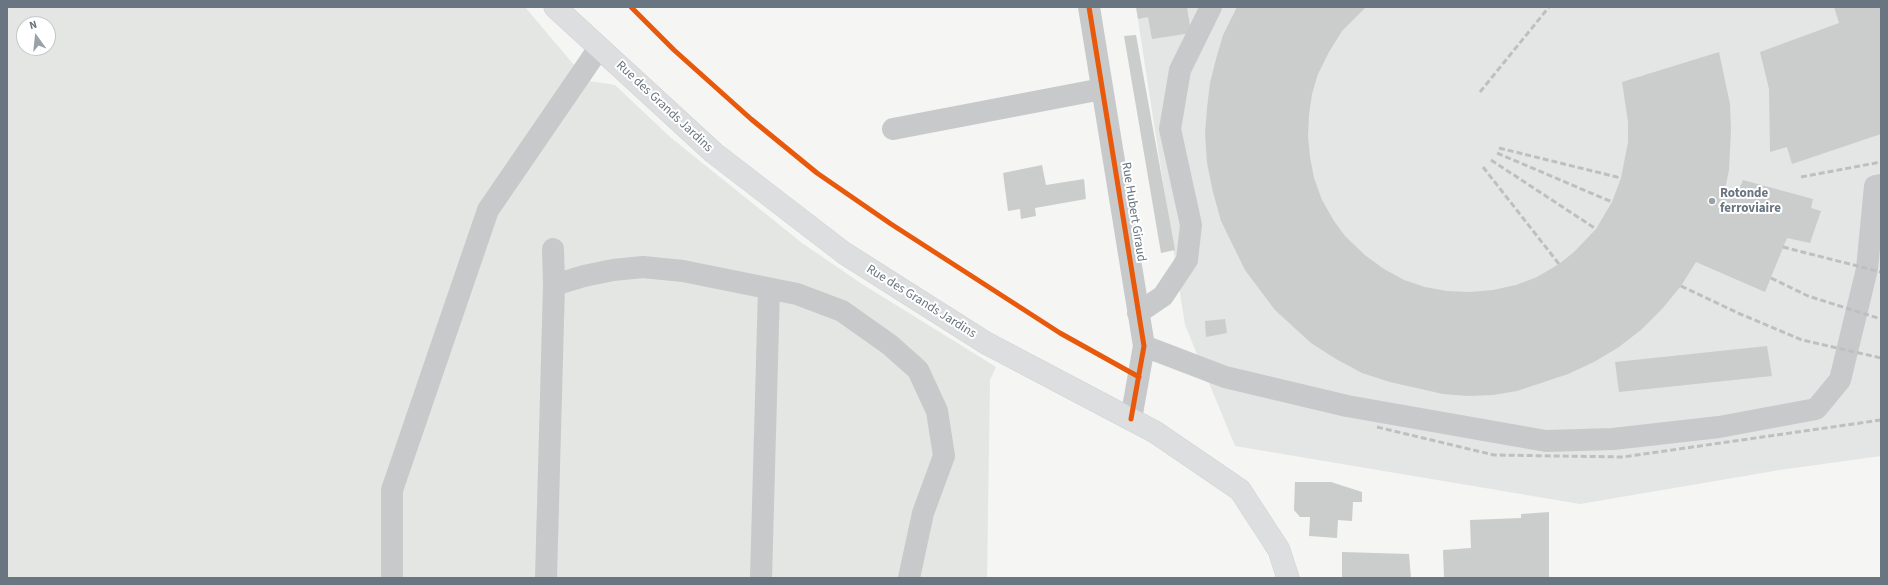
<!DOCTYPE html>
<style>
body{margin:0}
#map{position:relative;width:1888px;height:585px;overflow:hidden;background:#f5f5f4;font-family:"Source Sans 3",sans-serif}
canvas{display:block}
.frame{position:absolute;inset:0;border:8px solid #697580;pointer-events:none}
.north{position:absolute;left:16px;top:16px;width:40px;height:40px;box-sizing:border-box;background:#fff;border:1px solid #c3c8cc;border-radius:50%;rotate:345deg;font-size:11px;font-weight:700;line-height:16px;text-align:center;color:#697580}
.north::after{content:'';display:block;margin:auto;width:14px;height:18px;background:#9aa2a9;clip-path:polygon(50% 0,100% 100%,50% 72%,0 100%)}
</style>
<div id="map">
<canvas width="1888" height="585"></canvas>
<div class="frame"></div>
<div class="north">N</div>
</div>
<script>
const g = document.querySelector('canvas').getContext('2d');
g.lineJoin = 'round';
function paint(path, color) {
  g.fillStyle = color;
  g.fill(path, 'evenodd');
}
function poly(rows) {
  const path = new Path2D();
  for (const r of rows) {
    path.moveTo(r[0], r[1]);
    for (let i = 2; i < r.length; i += 2) path.lineTo(r[i], r[i + 1]);
  }
  return path;
}
function stroke(path, color, width, dash) {
  g.strokeStyle = color;
  g.lineWidth = width;
  g.lineCap = dash ? 'butt' : 'round';
  g.setLineDash(dash || []);
  g.stroke(path);
}
function label(font, color, halo, rows, align = 'center') {
  g.font = font + ' "Source Sans 3",sans-serif';
  g.lineWidth = 4;
  g.setLineDash([]);
  g.textBaseline = 'middle';
  g.strokeStyle = halo;
  g.fillStyle = color;
  for (const [text, x, y, turn = 0] of rows) {
    g.save();
    g.translate(x, y);
    g.rotate((+turn || 0) * Math.PI / 180);
    g.textAlign = isNaN(turn) ? turn : align;
    if (halo) g.strokeText(text, 0, 0);
    g.fillText(text, 0, 0);
    g.restore();
  }
}
const built = poly([
 [1136,7,1881,7,1881,456,1780,470,1580,504,1235,446,1185,325]
]);
const green = poly([
 [7,7,525,7,579,71,589,81,615,85,670,137,802,243,862,284,996,367,990,380,987,578,7,578],
 [24,24,48,24,48,48,24,48]
]);
const building = poly([
 [1136,7,1187,7,1191,33,1152,39,1148,17,1138,19],
 [1237,7,1366,7,1342,31,1329,52,1318,74,1312,94,1309,115,1308,136,1310,157,1314,178,1322,200,1334,221,1345,236,1366,256,1384,269,1404,280,1425,287,1447,291,1470,292,1493,290,1516,285,1537,277,1559,264,1574,252,1596,229,1612,202,1621,178,1628,142,1628,122,1622,82,1719,52,1730,104,1731,130,1729,170,1725,189,1737,194,1743,180,1813,199,1811,208,1821,211,1810,243,1787,238,1765,292,1696,262,1681,286,1662,309,1642,329,1619,347,1594,362,1568,374,1517,391,1493,395,1468,396,1443,394,1390,382,1362,373,1336,359,1311,343,1275,310,1245,270,1221,221,1213,192,1207,163,1205,133,1207,108,1210,83,1216,59,1223,35],
 [1834,7,1881,7,1881,134,1792,164,1787,147,1770,152,1769,89,1760,52,1839,23],
 [1136,35,1175,250,1161,253,1124,36],
 [1042,165,1046,185,1084,179,1086,199,1035,208,1036,216,1021,219,1020,209,1008,211,1003,173],
 [1225,319,1227,333,1206,337,1205,321],
 [1767,346,1772,376,1619,392,1615,362],
 [1295,482,1331,482,1362,492,1362,502,1353,502,1352,521,1338,520,1337,538,1309,536,1310,517,1300,517,1294,510],
 [1549,512,1549,578,1444,578,1443,550,1471,548,1470,520,1521,518,1521,514],
 [1342,552,1409,554,1411,578,1342,578]
]);
const minor = poly([
 [1089,7,1144,346,1131,419],
 [893,129,1102,89],
 [554,285,584,276,613,270,643,267,683,271,797,294,842,311,890,345,918,370,937,411,944,456,923,513,909,578],
 [1138,313,1163,296,1187,260,1191,225,1170,129,1180,70,1211,7],
 [1144,346,1225,377,1347,406,1546,441,1613,439,1719,427,1816,409,1840,380,1867,269,1875,186,1881,185],
 [392,578,392,490,488,210,599,48],
 [546,578,554,285,553,249],
 [761,578,769,289]
]);
const major = poly([
 [555,7,714,153,844,253,986,343,1155,432,1240,490,1279,550,1288,578]
]);
const rail = poly([
 [1480,92,1549,7],
 [1499,148,1621,178],
 [1497,153,1612,202],
 [1491,160,1596,229],
 [1483,167,1559,264],
 [1801,177,1881,162],
 [1783,247,1881,272],
 [1771,278,1808,296,1881,319],
 [1681,286,1738,313,1802,340,1881,358],
 [1377,427,1494,455,1623,457,1881,420]
]);
const cycleway = poly([
 [631,7,674,50,751,119,817,173,891,224,1060,333,1139,377],
 [1089,7,1144,346,1131,419]
]);
const markers = [
 [1712,201,4,"#9aa2a9"]
];
const streetNames = [
 ["Rue des Grands Jardins",664,107,43],
 ["Rue Hubert Giraud",1133,212,81],
 ["Rue des Grands Jardins",921,302,32]
];
const poiNames = [
 ["Rotonde",1720,194],
 ["ferroviaire",1720,209]
];
paint(built, '#e4e5e5');
paint(green, '#e3e6e2');
paint(building, '#cbcccc');
stroke(major, '#d1d2d2', 23);
stroke(minor, '#c8c9ca', 22);
stroke(major, '#dddedf', 22);
stroke(rail, '#bfbfc0', 3, [6, 3]);
stroke(cycleway, '#e8590c', 5);
for (const [x, y, r, color] of markers) {
  const dot = new Path2D();
  dot.arc(x, y, r, 0, 2 * Math.PI);
  g.fillStyle = color;
  g.fill(dot);
  stroke(dot, '#fff', 1.5);
}
label('13px', '#697580', '#fff', streetNames);
label('bold 13px', '#697580', '#fff', poiNames, 'left');
</script>
